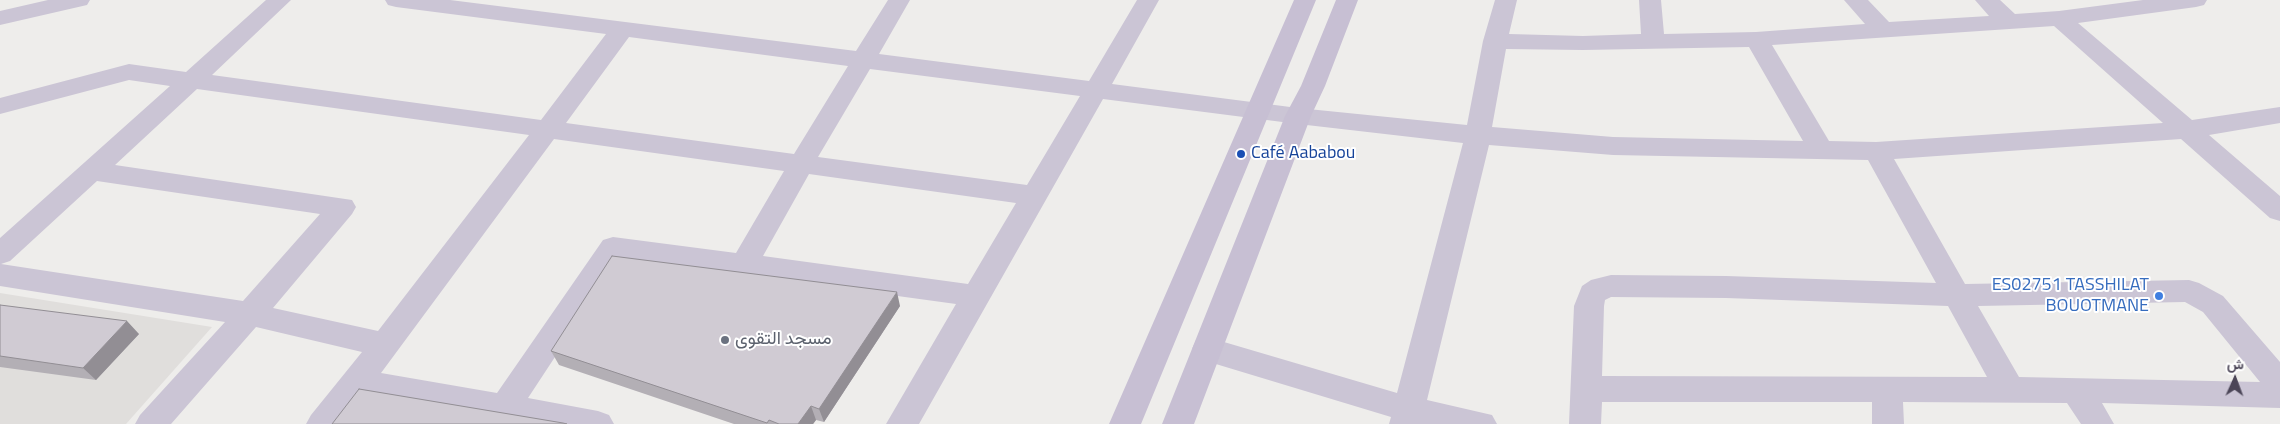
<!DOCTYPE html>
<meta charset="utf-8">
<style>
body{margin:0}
#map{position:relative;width:2280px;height:424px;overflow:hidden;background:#eeedeb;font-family:"Titillium Web",Vazirmatn,sans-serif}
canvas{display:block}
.north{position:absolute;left:2210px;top:354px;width:50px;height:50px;-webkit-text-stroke:4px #fff;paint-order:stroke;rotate:2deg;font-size:14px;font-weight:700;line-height:20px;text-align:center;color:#4b4557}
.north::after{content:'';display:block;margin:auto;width:18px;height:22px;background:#4b4557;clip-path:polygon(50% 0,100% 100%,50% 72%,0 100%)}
</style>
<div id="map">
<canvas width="2280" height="424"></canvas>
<div class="north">ش</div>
</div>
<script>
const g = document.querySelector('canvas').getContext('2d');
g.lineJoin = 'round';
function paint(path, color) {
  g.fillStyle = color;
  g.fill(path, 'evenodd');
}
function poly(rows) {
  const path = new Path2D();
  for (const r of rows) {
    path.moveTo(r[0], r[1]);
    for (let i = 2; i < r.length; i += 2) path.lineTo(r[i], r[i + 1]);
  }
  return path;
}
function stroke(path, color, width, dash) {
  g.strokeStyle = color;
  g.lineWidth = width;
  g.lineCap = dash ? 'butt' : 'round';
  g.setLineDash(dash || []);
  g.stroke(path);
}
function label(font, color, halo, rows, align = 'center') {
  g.font = font + ' "Titillium Web",Vazirmatn,sans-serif';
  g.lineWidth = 4;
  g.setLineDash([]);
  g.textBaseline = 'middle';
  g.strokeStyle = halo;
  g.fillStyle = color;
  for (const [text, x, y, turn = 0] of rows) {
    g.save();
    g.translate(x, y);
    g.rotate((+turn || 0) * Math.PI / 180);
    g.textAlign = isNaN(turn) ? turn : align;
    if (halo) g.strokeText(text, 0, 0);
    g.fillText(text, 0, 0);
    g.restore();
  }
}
const education = poly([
 [0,293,212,327,126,424,0,424]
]);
const street = poly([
 [48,0,90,0,87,5,0,25,0,11,48,0],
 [266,0,291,0,212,75,541,120,606,34,396,7,388,5,385,0,450,0,856,51,888,0,910,0,879,54,1089,81,1137,0,1159,0,1112,84,1298,108,1467,125,1483,41,1495,0,1517,0,1509,34,1583,36,1641,34,1639,0,1661,0,1664,34,1756,32,1865,24,1844,0,1868,0,1889,22,1989,16,1975,0,2000,0,2015,14,2059,11,2143,0,2207,0,2204,5,2196,7,2078,23,2192,120,2280,107,2280,123,2209,135,2280,196,2280,221,2270,218,2181,139,1894,159,1965,284,2189,280,2199,283,2223,296,2280,362,2280,408,2102,403,2114,424,2081,424,2067,403,1903,402,1904,424,1872,424,1872,402,1602,402,1601,424,1569,424,1574,306,1582,286,1591,280,1611,275,1726,276,1936,283,1868,160,1613,155,1489,145,1427,400,1492,415,1497,424,1389,424,1391,417,1196,358,1192,349,1196,340,1207,337,1397,393,1463,143,1298,124,1103,99,919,424,886,424,956,304,620,258,528,398,598,411,609,415,614,424,524,424,363,395,341,424,306,424,311,415,362,352,256,327,171,424,135,424,140,415,225,322,0,286,0,238,170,86,129,80,0,114,0,98,129,64,186,72,266,0],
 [2054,26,2163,123,1876,142,1829,141,1772,45,2054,26],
 [629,37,848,66,794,154,566,123,629,37],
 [1749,47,1803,141,1613,137,1492,127,1506,49,1583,50,1749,47],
 [870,69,1080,96,1027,185,818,157,870,69],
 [197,89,529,135,378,331,273,308,352,214,356,207,352,200,115,165,197,89],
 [554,139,784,171,736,253,613,237,603,240,497,393,381,373,554,139],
 [809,174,1016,203,968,284,763,256,809,174],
 [97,181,320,214,243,301,1,264,10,261,97,181],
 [1611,297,1726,298,1948,306,1987,377,1602,376,1604,306,1605,300,1611,297],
 [2185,302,2203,312,2260,382,2019,377,1978,306,2185,302]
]);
const secondary = poly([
 [1294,0,1316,0,1141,424,1109,424,1294,0],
 [1336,0,1358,0,1325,86,1311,116,1194,424,1162,424,1285,116,1301,86,1336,0]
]);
const wall = poly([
 [0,305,139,334,96,380,0,367],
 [900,306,824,422,816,420,813,424,734,424,559,365,551,351]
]);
const shadedWall = poly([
 [897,292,900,306,824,422,819,409],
 [127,321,139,334,96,380,83,368],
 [811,406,816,420,813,424,798,424]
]);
const building = poly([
 [612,256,897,292,819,409,811,406,798,424,779,424,769,420,767,423,551,351,612,256],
 [0,305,127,321,83,368,0,356,0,305],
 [359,389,563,423,567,424,332,424,359,389]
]);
const markers = [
 [1241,154,5,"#1a4fb4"],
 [2159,296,5,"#3f7fe0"],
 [725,340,5,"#6b7280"]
];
const transitNames = [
 ["Café Aababou",1251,154]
];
const shopNames = [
 ["ES02751 TASSHILAT",2149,286],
 ["BOUOTMANE",2149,307]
];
const worshipNames = [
 ["مسجد التقوى",735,340]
];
paint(education, '#e0dedc');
paint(street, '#cbc5d5');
paint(secondary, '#c7bfd3');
paint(wall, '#b3afb5');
paint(shadedWall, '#928e94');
paint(building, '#d0cbd3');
stroke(building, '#928e94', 1);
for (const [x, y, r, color] of markers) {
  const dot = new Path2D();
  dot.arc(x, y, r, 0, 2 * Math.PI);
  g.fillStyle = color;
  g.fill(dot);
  stroke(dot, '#fff', 2);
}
label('18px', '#164399', '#fff', transitNames, 'left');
label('18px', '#366cbe', '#fff', shopNames, 'right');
label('18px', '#5b616d', '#fff', worshipNames, 'left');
</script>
